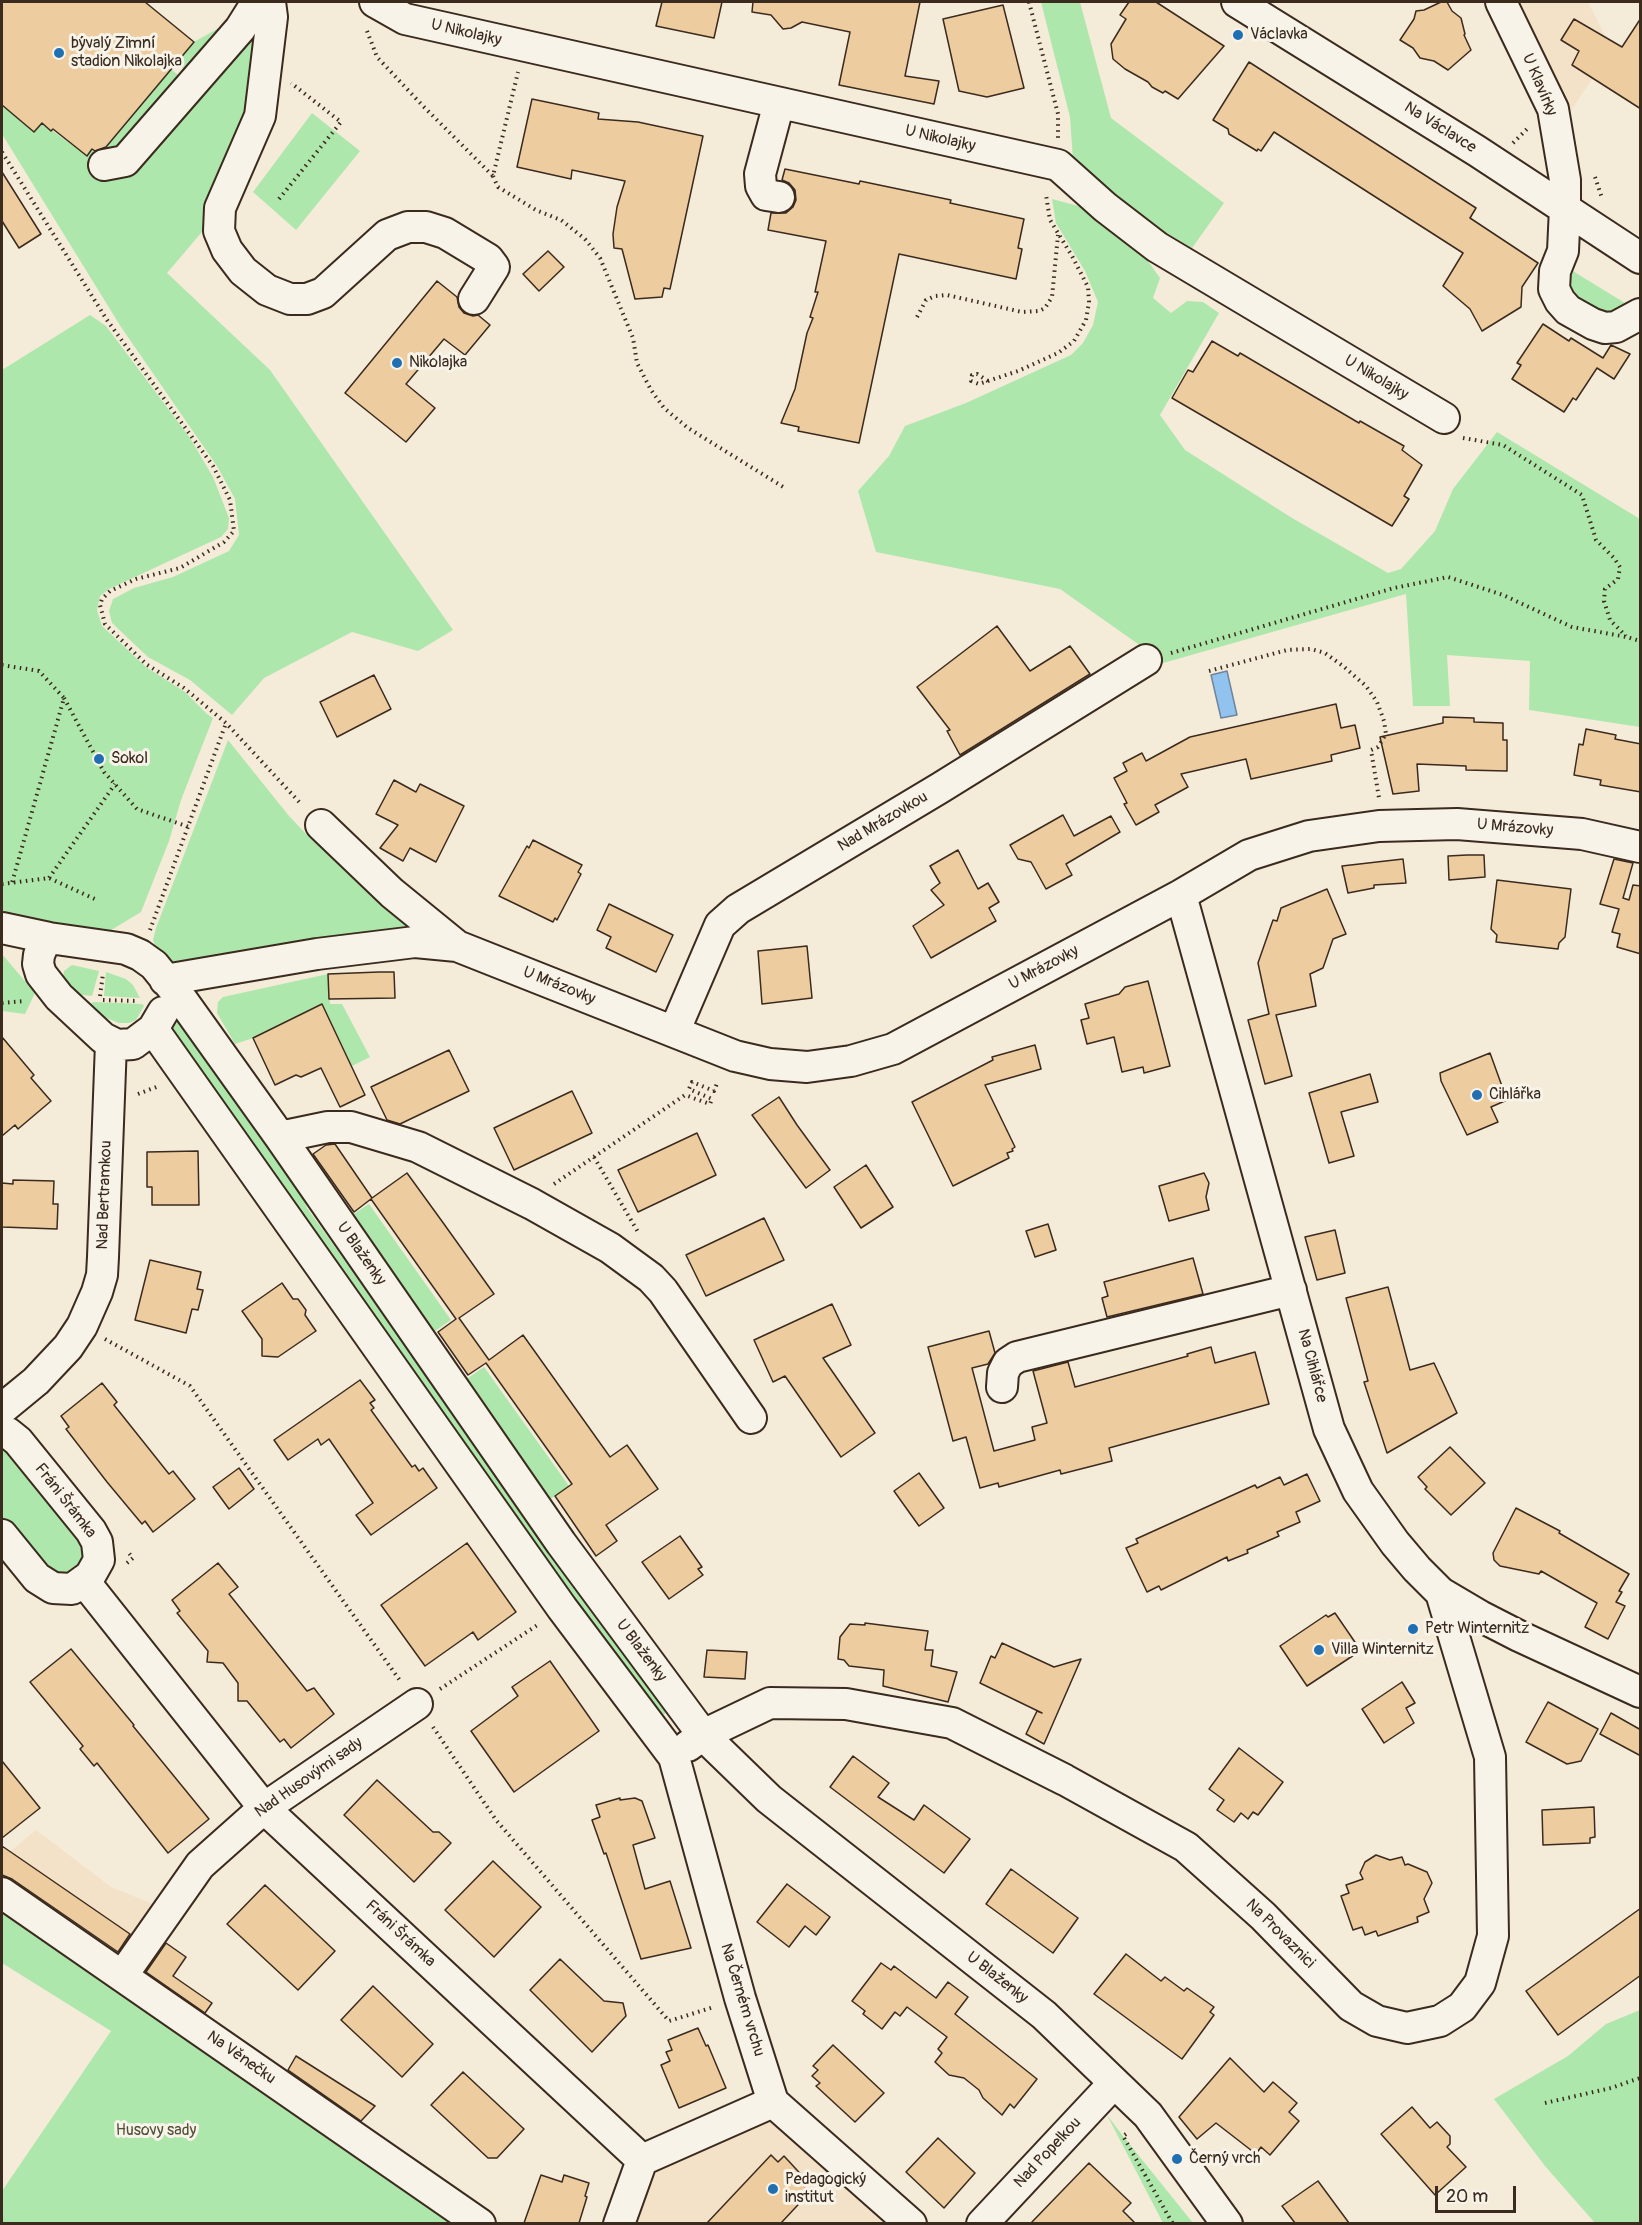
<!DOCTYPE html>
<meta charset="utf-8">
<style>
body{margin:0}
#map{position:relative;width:1642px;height:2225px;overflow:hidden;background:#f5ebd9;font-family:Pangolin,sans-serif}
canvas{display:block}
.frame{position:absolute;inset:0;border:3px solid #3b2a1e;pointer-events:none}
.scale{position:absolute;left:1435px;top:2186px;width:81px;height:27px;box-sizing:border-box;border:3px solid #3b2a1e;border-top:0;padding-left:8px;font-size:18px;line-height:21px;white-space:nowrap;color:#3b2a1e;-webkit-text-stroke:4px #f7f3e8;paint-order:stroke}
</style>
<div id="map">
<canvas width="1642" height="2225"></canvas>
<div class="frame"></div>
<div class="scale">20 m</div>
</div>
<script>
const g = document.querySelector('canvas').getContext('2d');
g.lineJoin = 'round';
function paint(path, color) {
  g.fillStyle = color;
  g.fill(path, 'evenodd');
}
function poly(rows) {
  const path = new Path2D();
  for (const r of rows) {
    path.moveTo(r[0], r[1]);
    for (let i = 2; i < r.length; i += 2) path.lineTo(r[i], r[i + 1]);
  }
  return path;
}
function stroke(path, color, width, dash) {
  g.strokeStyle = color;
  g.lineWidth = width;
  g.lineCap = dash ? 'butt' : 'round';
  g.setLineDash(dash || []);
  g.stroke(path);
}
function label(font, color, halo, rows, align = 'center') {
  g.font = font + ' Pangolin,sans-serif';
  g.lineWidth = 6;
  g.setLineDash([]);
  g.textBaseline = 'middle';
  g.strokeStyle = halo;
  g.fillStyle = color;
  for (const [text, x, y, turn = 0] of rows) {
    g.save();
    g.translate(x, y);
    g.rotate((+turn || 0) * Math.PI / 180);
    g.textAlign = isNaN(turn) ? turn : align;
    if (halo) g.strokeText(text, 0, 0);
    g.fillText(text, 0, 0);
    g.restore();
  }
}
const built = poly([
 [1515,2,1588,2,1612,49,1568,115],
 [36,1830,111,1887,153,1904,111,1964,2,1887,2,1858],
 [775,2118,891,2224,635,2224,659,2166]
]);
const green = poly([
 [1041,2,1080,2,1111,118,1224,203,1192,248,1110,199,1073,160,1070,117],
 [231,21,259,48,240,151,201,233,167,273,270,370,453,630,418,651,352,632,264,678,232,715,190,680,148,657,112,623,109,611,113,599,134,588,173,577,229,551,239,535,235,499,217,466,121,327,2,134,2,105,34,132,42,123,86,155,92,149,100,155,171,69,184,80,190,74,176,63,194,42],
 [312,113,360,151,296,230,253,192],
 [1052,199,1086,208,1145,257,1160,278,1153,298,1171,313,1187,301,1203,302,1219,313,1160,415,1185,450,1292,518,1388,573,1401,569,1435,531,1453,489,1497,432,1640,519,1640,727,1529,710,1530,661,1447,655,1450,706,1413,706,1406,594,1156,665,1148,651,1060,589,876,552,858,491,889,456,905,426,966,403,1071,355,1083,343,1093,325,1098,302,1085,271,1056,223],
 [1563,265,1633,308,1618,318,1571,300],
 [90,315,106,326,190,438,213,477,229,518,228,529,221,537,109,589,100,596,97,610,102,626,146,667,185,692,207,714,213,718,181,800,169,841,141,912,103,935,2,912,2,370],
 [228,740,289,816,310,838,420,931,205,962,173,962,158,952,153,940,156,928],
 [2,954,35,993,25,1014,2,1011],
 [72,965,99,971,92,996,75,994,63,978,64,971],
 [106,972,126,979,133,985,140,998,104,996],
 [328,974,330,1004,342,1004,370,1057,352,1066,323,1005,253,1038,235,1044,217,1013,218,1002,223,997],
 [93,1002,142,1004,144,1006,136,1020,129,1023,119,1023,99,1015,91,1008,90,1005],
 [180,1019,287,1157,307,1208,668,1711,663,1715,656,1717,170,1041,171,1027],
 [369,1204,451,1320,432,1333,349,1217],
 [484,1367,569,1486,549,1500,465,1380],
 [2,1447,7,1447,82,1534,86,1555,81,1564,74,1571,64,1575,44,1571,2,1518],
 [2,1911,458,2223,2,2223,2,2191,111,2031,2,1963],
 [1640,2010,1640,2223,1595,2223,1545,2166,1494,2099,1568,2056,1606,2024],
 [1107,2115,1123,2136,1193,2223,1163,2223]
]);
const water = poly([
 [1227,671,1237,715,1221,718,1211,675,1227,671]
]);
const building = poly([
 [2,2,145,2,194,42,106,147,95,151,92,149,87,156,53,129,51,131,42,123,34,132,2,105,2,2],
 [662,2,722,2,714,38,656,26,662,2],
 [753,2,920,2,905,76,939,81,934,104,839,85,850,32,802,22,791,28,783,29,771,15,752,12,753,2],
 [1129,2,1156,2,1224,46,1178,99,1165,91,1163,93,1152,87,1148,82,1125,69,1113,59,1111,44,1126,19,1120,15,1129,2],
 [1441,2,1447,2,1452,11,1461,18,1465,34,1464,35,1471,50,1448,70,1434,61,1420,58,1413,48,1400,40,1414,19,1416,11,1424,10,1441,2],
 [1003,5,1024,88,987,97,959,91,943,19,1003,5],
 [1641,18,1641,109,1572,65,1579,51,1561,40,1574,19,1622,47,1641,18],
 [1249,62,1476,208,1470,218,1538,263,1522,287,1521,307,1482,331,1470,309,1443,286,1463,253,1274,132,1261,151,1258,149,1257,151,1229,134,1228,129,1213,120,1249,62],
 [532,99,599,113,598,119,638,122,703,136,670,289,664,288,662,297,635,299,622,249,614,248,613,234,617,207,625,181,572,170,571,179,517,167,532,99],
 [785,169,859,184,860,181,951,200,950,203,1024,219,1018,248,1022,249,1016,279,899,254,859,443,798,431,799,427,781,423,795,389,807,333,813,318,810,317,818,292,815,292,826,241,768,230,771,213,786,213,793,207,796,200,795,190,789,183,782,180,785,169],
 [2,172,41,234,19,248,2,221,2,172],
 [548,251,564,267,539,291,523,274,548,251],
 [437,281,457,297,459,307,464,313,473,316,478,315,490,325,465,355,444,339,406,384,435,408,406,442,345,393,437,281],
 [1543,324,1569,341,1571,338,1603,358,1611,345,1630,354,1614,379,1597,368,1576,400,1573,398,1564,412,1512,379,1521,365,1517,363,1543,324],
 [1212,341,1238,356,1240,353,1359,423,1360,421,1404,446,1402,450,1422,465,1404,496,1409,499,1392,526,1172,398,1188,370,1193,372,1212,341],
 [997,626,1030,671,1070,646,1090,674,960,755,947,731,950,730,917,687,997,626],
 [374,675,391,709,337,737,320,702,374,675],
 [1336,704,1341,728,1355,725,1360,748,1331,755,1332,761,1251,779,1246,759,1181,774,1188,787,1155,805,1159,812,1136,825,1124,804,1127,803,1114,778,1127,771,1123,763,1142,753,1146,761,1190,737,1336,704],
 [1443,717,1474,718,1474,722,1503,723,1503,740,1507,740,1507,771,1466,770,1466,766,1417,764,1419,791,1393,794,1380,737,1443,723,1443,717],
 [1586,729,1616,735,1615,739,1641,744,1641,792,1600,785,1601,780,1574,775,1579,744,1583,745,1586,729],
 [394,780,416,792,420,784,464,806,436,862,410,848,403,861,380,848,398,825,376,814,394,780],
 [1063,815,1074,836,1111,816,1120,832,1066,864,1072,875,1046,889,1031,862,1018,859,1010,845,1063,815],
 [533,840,582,865,578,872,581,874,557,920,555,918,553,922,499,896,527,846,529,848,533,840],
 [958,850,978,889,988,883,999,902,989,908,996,921,931,958,913,926,944,905,931,890,940,883,930,866,958,850],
 [1467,855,1484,855,1485,877,1449,880,1448,856,1467,855],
 [1403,859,1406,883,1374,885,1374,888,1348,893,1342,866,1403,859],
 [1614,859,1633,863,1623,898,1629,900,1633,885,1641,886,1641,954,1617,947,1620,934,1612,932,1619,909,1600,904,1614,859],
 [1497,880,1571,889,1565,937,1559,943,1558,949,1496,942,1497,935,1491,929,1497,880],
 [1327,889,1346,934,1333,939,1323,968,1310,974,1316,1006,1276,1015,1292,1076,1265,1084,1248,1020,1269,1014,1258,963,1273,920,1277,921,1281,908,1327,889],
 [609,904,673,935,656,972,606,948,611,937,597,930,609,904],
 [807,946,812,998,762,1004,758,951,807,946],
 [379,972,394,972,395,998,329,999,328,974,379,972],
 [1148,981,1170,1066,1144,1073,1143,1067,1122,1072,1114,1037,1087,1044,1081,1020,1089,1018,1085,1004,1119,994,1125,987,1148,981],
 [322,1004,365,1095,340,1107,321,1068,301,1077,296,1075,275,1085,253,1038,322,1004],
 [2,1037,34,1075,31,1078,51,1101,18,1129,15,1125,2,1136,2,1037],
 [1035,1045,1041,1069,985,1085,1015,1147,1012,1149,1013,1151,1007,1153,1009,1158,953,1186,912,1102,993,1060,992,1057,1035,1045],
 [449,1050,469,1091,400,1124,387,1120,371,1087,449,1050],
 [1490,1053,1507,1100,1491,1107,1498,1122,1467,1135,1441,1081,1440,1073,1490,1053],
 [1370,1074,1378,1102,1341,1112,1354,1156,1329,1163,1309,1093,1370,1074],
 [572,1091,592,1133,514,1170,494,1128,572,1091],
 [779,1097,797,1125,830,1170,806,1188,752,1115,779,1097],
 [697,1133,716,1175,638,1212,618,1170,697,1133],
 [335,1144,372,1198,407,1173,444,1224,494,1294,459,1318,489,1360,523,1335,610,1457,627,1445,658,1489,606,1525,617,1541,596,1556,555,1496,572,1484,486,1363,468,1375,438,1332,456,1319,419,1267,371,1199,354,1212,313,1154,326,1145,335,1144],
 [198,1151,199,1205,152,1205,152,1187,147,1187,147,1152,198,1151],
 [866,1165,893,1207,861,1228,834,1187,866,1165],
 [1204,1173,1209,1183,1206,1197,1209,1210,1169,1221,1159,1186,1204,1173],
 [13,1180,54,1181,53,1204,58,1204,57,1229,2,1227,2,1183,13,1184,13,1180],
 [764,1218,784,1260,706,1296,686,1255,764,1218],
 [1048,1224,1056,1250,1035,1257,1026,1231,1048,1224],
 [1335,1230,1345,1273,1317,1280,1305,1237,1335,1230],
 [1193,1258,1203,1294,1107,1317,1102,1298,1108,1296,1104,1282,1193,1258],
 [150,1260,201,1272,197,1289,203,1290,198,1310,192,1309,186,1333,135,1320,150,1260],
 [282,1283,293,1299,298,1299,306,1310,305,1315,316,1331,278,1357,262,1356,262,1339,242,1311,282,1283],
 [1388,1287,1410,1370,1434,1363,1457,1413,1387,1453,1364,1382,1368,1381,1346,1298,1388,1287],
 [832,1304,851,1345,823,1358,875,1433,841,1457,785,1376,773,1382,754,1340,832,1304],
 [989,1331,995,1353,988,1364,972,1368,994,1451,1035,1440,1032,1427,1047,1423,1033,1371,1068,1362,1075,1387,1188,1356,1187,1354,1211,1347,1215,1363,1255,1352,1269,1404,1109,1448,1112,1461,1061,1474,1060,1470,999,1487,998,1483,980,1488,966,1437,953,1441,928,1347,989,1331],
 [360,1380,375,1400,370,1403,374,1408,371,1410,412,1467,415,1465,419,1471,423,1468,437,1488,371,1535,356,1515,373,1503,329,1439,321,1445,318,1439,288,1460,274,1440,360,1380],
 [102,1383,117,1402,114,1405,169,1474,173,1471,195,1499,153,1532,145,1521,142,1524,107,1482,66,1429,69,1427,61,1416,102,1383],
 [1450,1447,1485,1483,1451,1515,1425,1489,1427,1487,1418,1477,1450,1447],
 [239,1468,254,1489,229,1509,213,1487,239,1468],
 [919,1473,944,1508,919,1526,894,1491,919,1473],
 [1307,1474,1320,1501,1296,1512,1300,1522,1277,1532,1279,1536,1247,1550,1248,1553,1228,1561,1227,1557,1161,1590,1159,1586,1147,1592,1126,1548,1138,1543,1136,1539,1255,1485,1257,1488,1280,1477,1284,1485,1307,1474],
 [1516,1508,1560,1531,1559,1533,1629,1574,1619,1591,1622,1592,1616,1602,1625,1606,1608,1639,1585,1627,1597,1603,1541,1571,1539,1574,1500,1566,1494,1560,1493,1553,1516,1508],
 [680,1536,702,1567,698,1569,703,1575,669,1599,642,1562,680,1536],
 [467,1543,516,1612,478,1640,473,1632,425,1666,381,1605,467,1543],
 [218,1563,238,1587,229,1594,307,1691,314,1688,334,1714,291,1748,284,1739,280,1742,247,1701,238,1701,238,1683,223,1663,207,1662,208,1651,177,1613,180,1611,172,1600,218,1563],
 [1335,1613,1359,1648,1352,1653,1354,1655,1307,1686,1280,1646,1326,1615,1328,1617,1335,1613],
 [865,1623,928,1631,925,1650,933,1650,931,1666,957,1672,948,1702,883,1686,884,1670,849,1666,844,1660,838,1659,840,1637,850,1624,865,1625,865,1623],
 [1002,1643,1054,1667,1081,1659,1044,1744,1026,1734,1037,1711,1042,1713,980,1683,991,1656,995,1658,1002,1643],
 [71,1649,134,1725,133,1726,209,1819,168,1853,97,1763,94,1766,80,1749,83,1746,30,1682,71,1649],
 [707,1650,747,1652,745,1679,704,1677,707,1650],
 [550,1661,599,1731,514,1792,471,1731,518,1696,512,1687,550,1661],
 [1402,1682,1415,1703,1406,1708,1414,1723,1384,1743,1362,1709,1402,1682],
 [1548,1702,1598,1729,1581,1761,1567,1764,1526,1742,1548,1702],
 [1611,1713,1641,1730,1641,1756,1600,1734,1611,1713],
 [1239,1748,1283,1782,1258,1815,1253,1812,1248,1819,1241,1813,1234,1822,1217,1810,1224,1800,1209,1789,1239,1748],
 [853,1756,889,1783,878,1797,914,1820,924,1805,970,1839,944,1873,830,1787,853,1756],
 [2,1761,40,1808,2,1838,2,1761],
 [377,1780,433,1832,439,1832,451,1843,414,1882,344,1815,377,1780],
 [620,1798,620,1800,635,1798,642,1801,655,1838,633,1845,645,1889,670,1881,691,1948,641,1959,606,1853,604,1854,592,1820,600,1817,596,1805,620,1798],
 [1594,1807,1595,1837,1590,1838,1590,1843,1543,1845,1542,1810,1594,1807],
 [2,1846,130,1934,118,1952,12,1879,2,1875,2,1846],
 [1376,1855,1390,1860,1402,1857,1405,1865,1408,1864,1427,1872,1432,1883,1424,1899,1429,1912,1417,1917,1418,1922,1378,1936,1376,1931,1365,1935,1362,1927,1353,1930,1341,1896,1349,1893,1346,1885,1363,1879,1360,1873,1365,1862,1376,1855],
 [493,1861,541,1907,494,1957,445,1910,493,1861],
 [1011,1869,1078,1918,1053,1953,986,1904,1011,1869],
 [787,1884,830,1917,816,1935,805,1926,789,1947,757,1922,787,1884],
 [265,1885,335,1951,298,1990,227,1924,265,1885],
 [1641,1908,1641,1975,1558,2035,1526,1991,1641,1908],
 [166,1943,186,1957,173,1976,212,2003,205,2013,146,1972,166,1943],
 [1126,1954,1161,1981,1165,1977,1184,1991,1187,1988,1214,2007,1210,2012,1214,2015,1182,2059,1094,1994,1126,1954],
 [560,1959,604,2001,623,2003,626,2016,592,2052,530,1990,560,1959],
 [881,1963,891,1970,894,1966,936,1998,948,1982,968,1997,955,2014,1037,2079,1014,2108,1010,2104,1002,2115,983,2098,979,2090,964,2078,949,2075,935,2062,942,2053,938,2049,947,2037,907,2007,900,2016,895,2012,882,2029,863,2014,865,2011,852,2001,881,1963],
 [373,1986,433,2044,402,2077,341,2020,373,1986],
 [698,2028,706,2046,708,2045,726,2088,679,2108,661,2065,670,2061,666,2052,672,2050,668,2040,698,2028],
 [833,2045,884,2093,855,2122,816,2086,820,2083,812,2076,818,2070,813,2066,833,2045],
 [296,2056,375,2106,361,2121,288,2070,296,2056],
 [1230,2058,1264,2092,1273,2082,1297,2103,1289,2112,1299,2121,1270,2155,1261,2147,1256,2154,1216,2123,1197,2139,1179,2117,1230,2058],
 [463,2072,524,2129,497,2158,488,2158,431,2105,463,2072],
 [1412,2107,1430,2128,1437,2122,1450,2136,1450,2144,1447,2147,1466,2167,1435,2195,1381,2134,1412,2107],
 [938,2138,975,2173,944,2208,906,2172,938,2138],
 [771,2155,778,2162,784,2156,808,2182,804,2186,810,2192,781,2223,707,2223,771,2155],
 [1089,2163,1131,2203,1123,2211,1135,2223,1031,2223,1089,2163],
 [541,2175,562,2182,564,2175,589,2183,585,2196,587,2197,579,2223,524,2223,541,2175],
 [1318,2181,1349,2223,1295,2223,1282,2206,1318,2181]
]);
const path = poly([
 [1029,2,1058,114,1058,138],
 [367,31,377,57,423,106,493,176,518,72],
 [1513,143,1527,129],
 [2,152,107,320,213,466,230,500,234,531,224,542,180,568,136,579,110,591,102,599,100,605,105,624,146,664,184,688,226,723,302,805],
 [493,176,498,187,536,210,561,220,585,239,600,258,633,338,637,363,651,390,664,408,688,428,785,488],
 [1595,177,1602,198],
 [279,199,341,122,291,83],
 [917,317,926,300,935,296,947,295,1022,312,1039,311,1045,308,1052,297,1058,235],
 [988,381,977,374,972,375,971,381,979,384,1018,371,1058,353,1074,341,1086,320,1089,302,1088,287,1072,256,1050,220,1046,195],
 [1463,438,1503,445,1582,495,1596,540,1614,558,1620,567,1618,579,1605,589,1604,601,1610,620,1626,636],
 [1171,653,1394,588,1448,577,1503,595,1572,627,1627,637,1640,641],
 [2,665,39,671,64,698,12,883],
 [1209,671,1287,650,1311,649,1325,653,1343,666,1366,686,1377,702,1384,721,1386,734,1378,747,1371,750,1379,798],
 [64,698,104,772,137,809,189,827],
 [49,878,115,784],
 [2,884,49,878,97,900],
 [150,930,226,723],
 [100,996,103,974],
 [103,1000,138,1001],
 [2,1003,25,1001],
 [138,1094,159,1086],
 [594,1157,638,1232],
 [554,1184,685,1095,710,1104,712,1099,689,1089,692,1082,714,1091,718,1081],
 [105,1339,190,1386,401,1682],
 [127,1563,133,1558,127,1551],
 [440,1689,539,1624],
 [433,1727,496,1820,669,2021,714,2007],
 [1545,2103,1611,2088,1640,2078],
 [1126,2134,1123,2136,1173,2224]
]);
const minor = poly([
 [270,2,272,17,260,116,220,208,219,231,227,250,243,271,267,290,290,299,307,299,323,293,387,235,408,227,426,227,445,233,488,259,494,267,474,299],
 [375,2,405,19,1058,165,1105,207,1157,247,1444,418],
 [1237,2,1477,151,1640,258],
 [1501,2,1553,109,1565,180,1565,208,1563,251,1555,271,1554,289,1560,301,1568,310,1593,324,1605,328,1616,327,1640,314],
 [779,103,760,174,761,186,766,195,779,197],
 [104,165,125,161,240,29,257,2],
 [321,825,392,893,457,946],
 [1181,895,1329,1429,1358,1491,1395,1543,1417,1569,1441,1593,1480,1616,1519,1636,1640,1692],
 [2,928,49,938,126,949,140,955,154,965,180,997,280,1137,561,1543,703,1735,769,1799,1044,2015,1148,2115,1227,2224],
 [49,938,44,943,39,955,38,964,41,974,59,997,103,1038,117,1045,133,1044,153,1029,163,1012],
 [165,980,317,954,415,942,457,946,735,1056,770,1064,807,1067,851,1061,893,1049,1181,895,1249,855,1309,836,1379,826,1457,824,1582,834,1640,847],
 [153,1029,562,1608,674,1757,740,1998,773,2102,911,2224],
 [674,1032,720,925,738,909,940,788,1146,660],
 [280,1137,328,1127,351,1127,418,1147,532,1204,610,1248,651,1278,663,1291,751,1418],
 [1002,1387,1003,1373,1008,1363,1017,1357,1291,1290],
 [2,1409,36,1381,68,1347,82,1326,97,1292,102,1275,103,1257,111,1043],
 [2,1431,8,1433,18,1441,91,1531,97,1542,99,1560,90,1576,72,1589,53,1588,37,1578,2,1535],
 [84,1581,264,1808,642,2160],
 [688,1746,703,1735,770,1703,846,1704,952,1723,1065,1780,1186,1847,1263,1916,1351,2006,1377,2021,1407,2028,1440,2021,1462,2007,1480,1983,1493,1936,1490,1757,1441,1593],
 [2,1893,480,2224],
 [122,1976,200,1865,264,1808,417,1704],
 [642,2160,773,2102],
 [619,2224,642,2160],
 [982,2224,1114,2083]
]);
const markers = [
 [1238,35,6,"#1f6fb2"],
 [59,53,6,"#1f6fb2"],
 [397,363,6,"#1f6fb2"],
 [99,759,6,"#1f6fb2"],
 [1477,1095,6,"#1f6fb2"],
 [1413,1629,6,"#1f6fb2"],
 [1319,1650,6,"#1f6fb2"],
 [1177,2159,6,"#1f6fb2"],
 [773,2189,6,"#1f6fb2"]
];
const streetNames = [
 ["U Nikolajky",466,33,13],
 ["U Klavírky",1539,85,67],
 ["Na Václavce",1440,128,32],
 ["U Nikolajky",940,139,13],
 ["U Nikolajky",1376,378,31],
 ["Nad Mrázovkou",883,822,-31],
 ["U Mrázovky",1515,828,5],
 ["U Mrázovky",1044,968,-28],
 ["U Mrázovky",559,986,22],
 ["Nad Bertramkou",105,1195,-88],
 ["U Blaženky",361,1254,55],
 ["Na Cihlářce",1312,1366,75],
 ["Fráni Šrámka",65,1501,52],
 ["U Blaženky",641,1651,53],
 ["Nad Husovými sady",309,1778,-35],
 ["Fráni Šrámka",400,1934,43],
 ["Na Provaznici",1280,1934,45],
 ["U Blaženky",997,1978,38],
 ["Na Černém vrchu",742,2000,73],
 ["Na Věnečku",241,2058,35],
 ["Nad Popelkou",1048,2153,-47]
];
const poiNames = [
 ["Václavka",1250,35],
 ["bývalý Zimní",71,44],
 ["stadion Nikolajka",71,62],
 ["Nikolajka",409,363],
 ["Sokol",111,759],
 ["Cihlářka",1489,1095],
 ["Petr Winternitz",1425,1629],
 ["Villa Winternitz",1331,1650],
 ["Černý vrch",1189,2159],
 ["Pedagogický",785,2180],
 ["institut",785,2198]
];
const parkNames = [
 ["Husovy sady",156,2131]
];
paint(built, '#f3e2c8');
paint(green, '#ade7ac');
paint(water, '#92c2ee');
stroke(water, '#6f859b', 1.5);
paint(building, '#edcc9f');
stroke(building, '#3b2a1e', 1.5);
stroke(minor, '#3b2a1e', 34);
stroke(path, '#3b2a1e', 4, [1.5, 4.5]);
stroke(minor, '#f7f3e8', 30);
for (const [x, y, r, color] of markers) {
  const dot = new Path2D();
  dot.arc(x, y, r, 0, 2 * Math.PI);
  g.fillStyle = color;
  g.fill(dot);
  stroke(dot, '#f7f3e8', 2);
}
label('16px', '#3b2a1e', '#f7f3e8', streetNames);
label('16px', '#3b2a1e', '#f7f3e8', poiNames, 'left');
label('16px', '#52503a', '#f7f3e8', parkNames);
</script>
